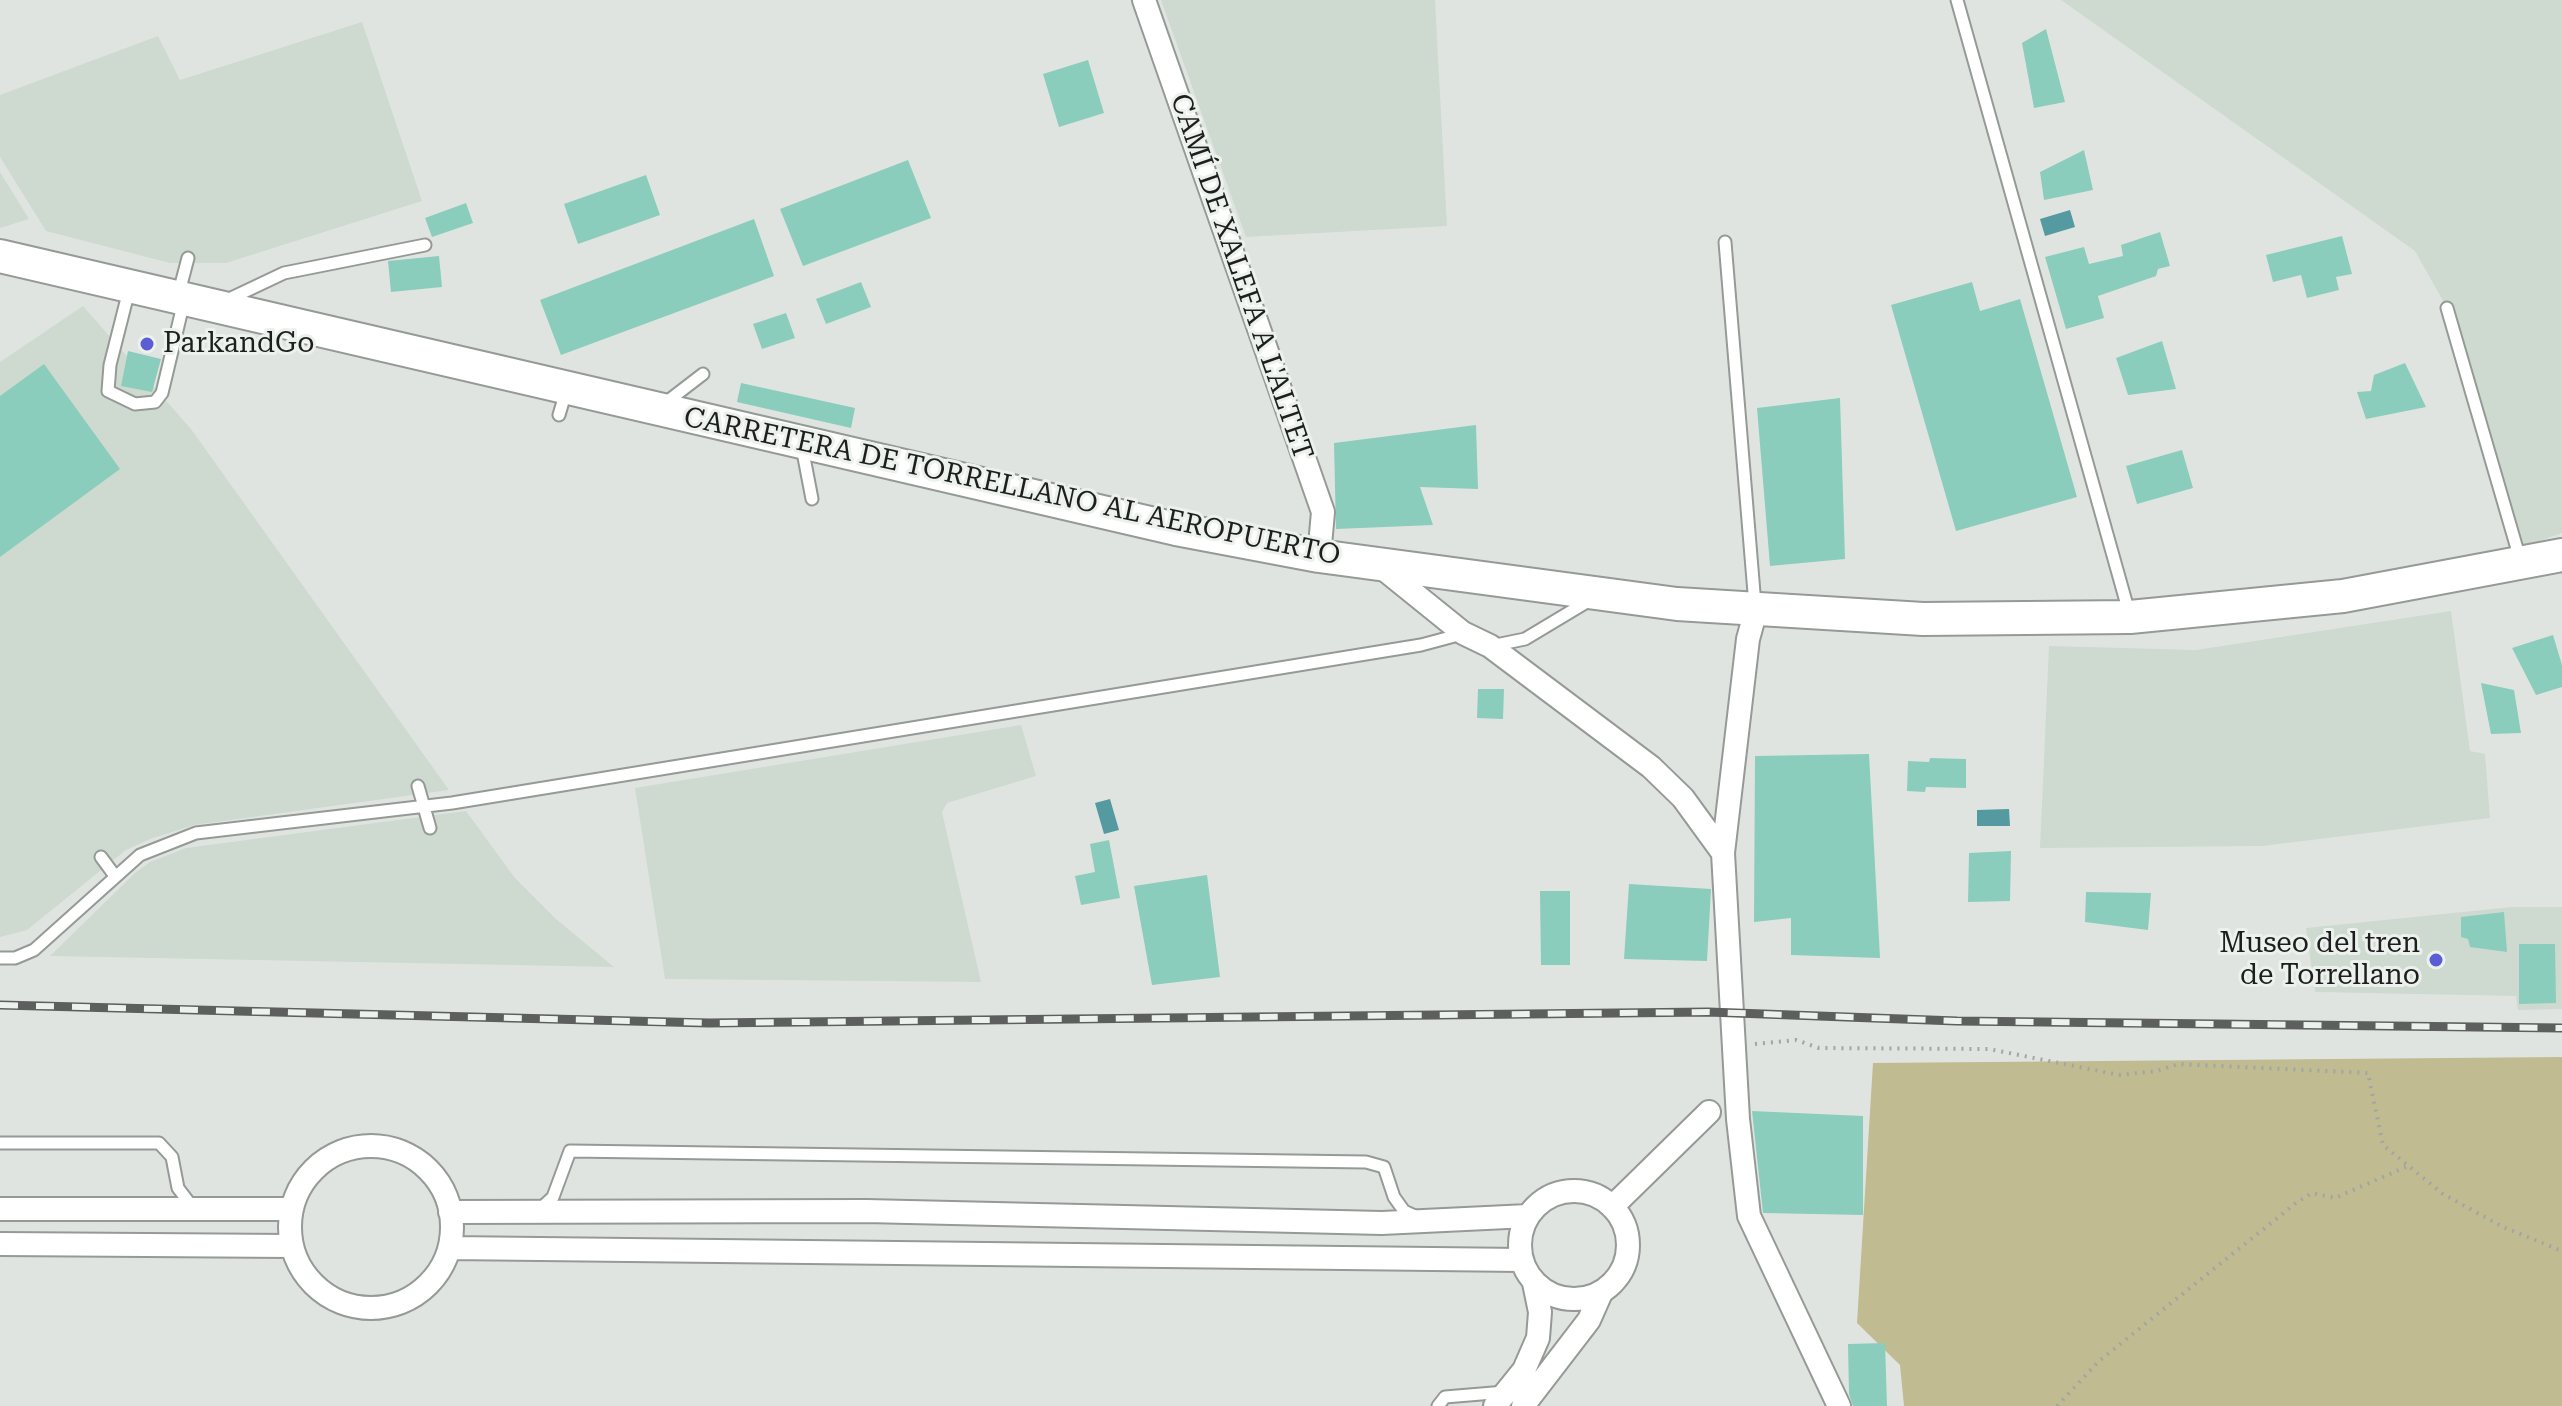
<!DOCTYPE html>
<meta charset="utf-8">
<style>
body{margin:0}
canvas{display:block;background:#dfe4e0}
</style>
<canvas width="2562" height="1406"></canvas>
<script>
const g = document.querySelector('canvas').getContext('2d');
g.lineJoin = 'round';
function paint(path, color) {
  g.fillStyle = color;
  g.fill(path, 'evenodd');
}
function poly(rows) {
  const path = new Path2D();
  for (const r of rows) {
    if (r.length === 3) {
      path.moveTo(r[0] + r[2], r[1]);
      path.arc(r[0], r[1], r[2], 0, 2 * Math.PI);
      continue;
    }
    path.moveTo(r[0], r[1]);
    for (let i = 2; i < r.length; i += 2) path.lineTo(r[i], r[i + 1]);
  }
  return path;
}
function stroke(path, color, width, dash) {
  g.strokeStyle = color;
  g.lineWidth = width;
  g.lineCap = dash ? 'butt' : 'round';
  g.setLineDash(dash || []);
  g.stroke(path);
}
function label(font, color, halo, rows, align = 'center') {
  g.font = font + ' "Roboto Serif",serif';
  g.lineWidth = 6;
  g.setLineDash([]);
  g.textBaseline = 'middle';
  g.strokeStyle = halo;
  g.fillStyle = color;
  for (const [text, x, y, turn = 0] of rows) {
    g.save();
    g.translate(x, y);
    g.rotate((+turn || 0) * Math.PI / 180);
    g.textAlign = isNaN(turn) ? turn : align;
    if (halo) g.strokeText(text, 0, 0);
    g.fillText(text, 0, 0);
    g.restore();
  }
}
const built = poly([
 [1161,0,1435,0,1447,226,1246,237],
 [2061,0,2562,0,2562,533,2517,549,2447,308,2415,251],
 [362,22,422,201,226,263,170,263,46,231,0,157,0,95,158,36,180,80],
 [0,172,29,219,0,228],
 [83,306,191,429,449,790,194,825,150,839,126,850,27,930,0,937,0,362],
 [2451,611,2470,751,2485,754,2490,818,2262,846,2040,848,2049,646,2196,650],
 [1021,725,1036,776,947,803,942,812,981,982,665,979,635,788],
 [466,811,515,878,556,919,614,967,50,956,135,873,150,862,186,848],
 [2512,907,2562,907,2562,1009,2518,1010,2516,996,2315,992,2306,928]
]);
const green = poly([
 [2562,1057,2562,1406,1904,1406,1900,1365,1857,1323,1873,1063]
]);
const water = poly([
 [2070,210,2075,227,2045,236,2040,219],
 [1110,799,1119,830,1104,834,1095,803],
 [2009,809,2010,826,1977,826,1977,810]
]);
const building = poly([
 [2046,29,2065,102,2034,108,2022,43],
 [1088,60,1104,113,1059,127,1043,74],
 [2084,150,2093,190,2044,200,2040,172],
 [908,160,931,218,803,266,780,209],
 [646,175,660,215,578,244,564,204],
 [466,203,473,223,432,237,425,218],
 [754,219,774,276,561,355,540,300],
 [2160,232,2170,266,2158,269,2156,276,2098,296,2104,318,2066,329,2045,257,2084,247,2089,264,2123,256,2121,245],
 [2342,236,2352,274,2336,277,2339,290,2307,298,2301,275,2273,282,2266,255],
 [439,256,442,287,391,292,388,261],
 [861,282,871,307,826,324,816,299],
 [1972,282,1980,311,2020,299,2077,497,1956,531,1891,305],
 [786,313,795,338,762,349,753,324],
 [2162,341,2176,389,2128,395,2116,358],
 [128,351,161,359,152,392,121,386],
 [2405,363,2426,407,2366,419,2357,392,2371,391,2374,375],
 [44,364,120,469,0,557,0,396],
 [741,383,855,408,851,428,737,402],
 [1840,398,1845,559,1770,566,1757,408],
 [1476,425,1478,489,1420,487,1433,525,1336,529,1334,443],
 [2182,450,2193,488,2137,504,2126,466],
 [2553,635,2562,665,2562,687,2536,695,2512,648],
 [2481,683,2514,690,2521,733,2491,734],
 [1478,689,1504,689,1503,719,1477,718],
 [1869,754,1880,958,1791,955,1791,918,1754,922,1755,756],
 [1930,758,1966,759,1966,788,1926,787,1925,792,1907,791,1908,761,1929,762],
 [1109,840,1120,898,1081,905,1075,876,1095,872,1090,844],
 [2011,851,2010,901,1968,902,1969,853],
 [1207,875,1220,977,1152,985,1134,886],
 [1629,884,1711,889,1707,961,1624,959],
 [1540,891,1570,891,1570,965,1541,965],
 [2086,892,2151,893,2148,930,2085,922],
 [2504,912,2507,952,2470,947,2468,939,2461,937,2461,917],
 [2519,944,2555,944,2556,1003,2519,1004],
 [1752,1111,1863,1116,1863,1215,1763,1213],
 [1885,1343,1887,1406,1853,1406,1849,1394,1848,1344]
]);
const path = poly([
 [1755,1044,1796,1040,1819,1048,1989,1049,2119,1075,2157,1071,2178,1064,2368,1073,2383,1145,2443,1194,2503,1227,2562,1251],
 [2057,1406,2099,1361,2296,1203,2312,1193,2335,1198,2408,1166]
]);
const lane = poly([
 [1957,0,2130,616],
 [1725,242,1755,605],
 [129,290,110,365,108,391,135,404,155,402,162,393,184,301],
 [178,296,188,258],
 [227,300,284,273,425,245],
 [2447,308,2520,559],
 [664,404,703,374],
 [559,415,567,388],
 [802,447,812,499],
 [1491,646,1525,639,1590,600],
 [418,786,430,828],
 [101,857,115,876],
 [0,958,15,958,34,950,140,855,196,833,452,803,1421,645,1462,634],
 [0,1143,159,1143,172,1157,178,1188,194,1209],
 [539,1210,553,1197,570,1151,1366,1162,1384,1167,1394,1197,1404,1211,1415,1216],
 [1438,1406,1445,1397,1505,1392]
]);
const street = poly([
 [1144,0,1323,512,1319,556],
 [1380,566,1463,633,1490,646,1651,767,1683,798,1723,853,1738,1119,1749,1216,1839,1406],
 [1723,853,1748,639,1756,610],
 [371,1227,81],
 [1574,1245,54],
 [1612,1207,1709,1112],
 [0,1209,292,1209],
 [450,1212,866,1211,1382,1223,1528,1216],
 [0,1244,291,1246],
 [450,1248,1522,1260],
 [1495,1406,1524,1370,1538,1338,1540,1312,1534,1283],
 [1523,1406,1589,1320,1601,1293]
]);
const secondary = poly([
 [0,256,1176,529,1319,556,1677,604,1923,619,2130,617,2343,596,2562,555]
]);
const rail = poly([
 [0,1005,709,1023,1708,1012,1957,1021,2562,1028]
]);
const markers = [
 [147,344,8,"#5b5dd5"],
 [2436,960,8,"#5b5dd5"]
];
const streetNames = [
 ["CAMÍ DE XALEFA A L'ALTET",1241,277,71],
 ["CARRETERA DE TORRELLANO AL AEROPUERTO",1012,487,12]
];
const poiNames = [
 ["ParkandGo",163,344],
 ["Museo del tren",2420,944,"right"],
 ["de Torrellano",2420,976,"right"]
];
paint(built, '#cedad0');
paint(green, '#c1bb91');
paint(water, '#549aa0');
paint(building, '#8bcdbc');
stroke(lane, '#959a96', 15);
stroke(street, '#959a96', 26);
stroke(secondary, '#959a96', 36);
stroke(path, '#a2a6a3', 4, [2, 6]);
stroke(lane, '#fff', 11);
stroke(street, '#fff', 22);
stroke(secondary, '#fff', 32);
stroke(rail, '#5c5f5d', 9);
stroke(rail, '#ecf1ed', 6, [18]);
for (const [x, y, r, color] of markers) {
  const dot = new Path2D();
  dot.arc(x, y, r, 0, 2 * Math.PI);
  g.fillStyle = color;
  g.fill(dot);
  stroke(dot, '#ecf1ed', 3);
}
label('28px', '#1d1f1e', '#ecf1ed', streetNames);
label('28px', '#1d1f1e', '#ecf1ed', poiNames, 'left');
</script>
